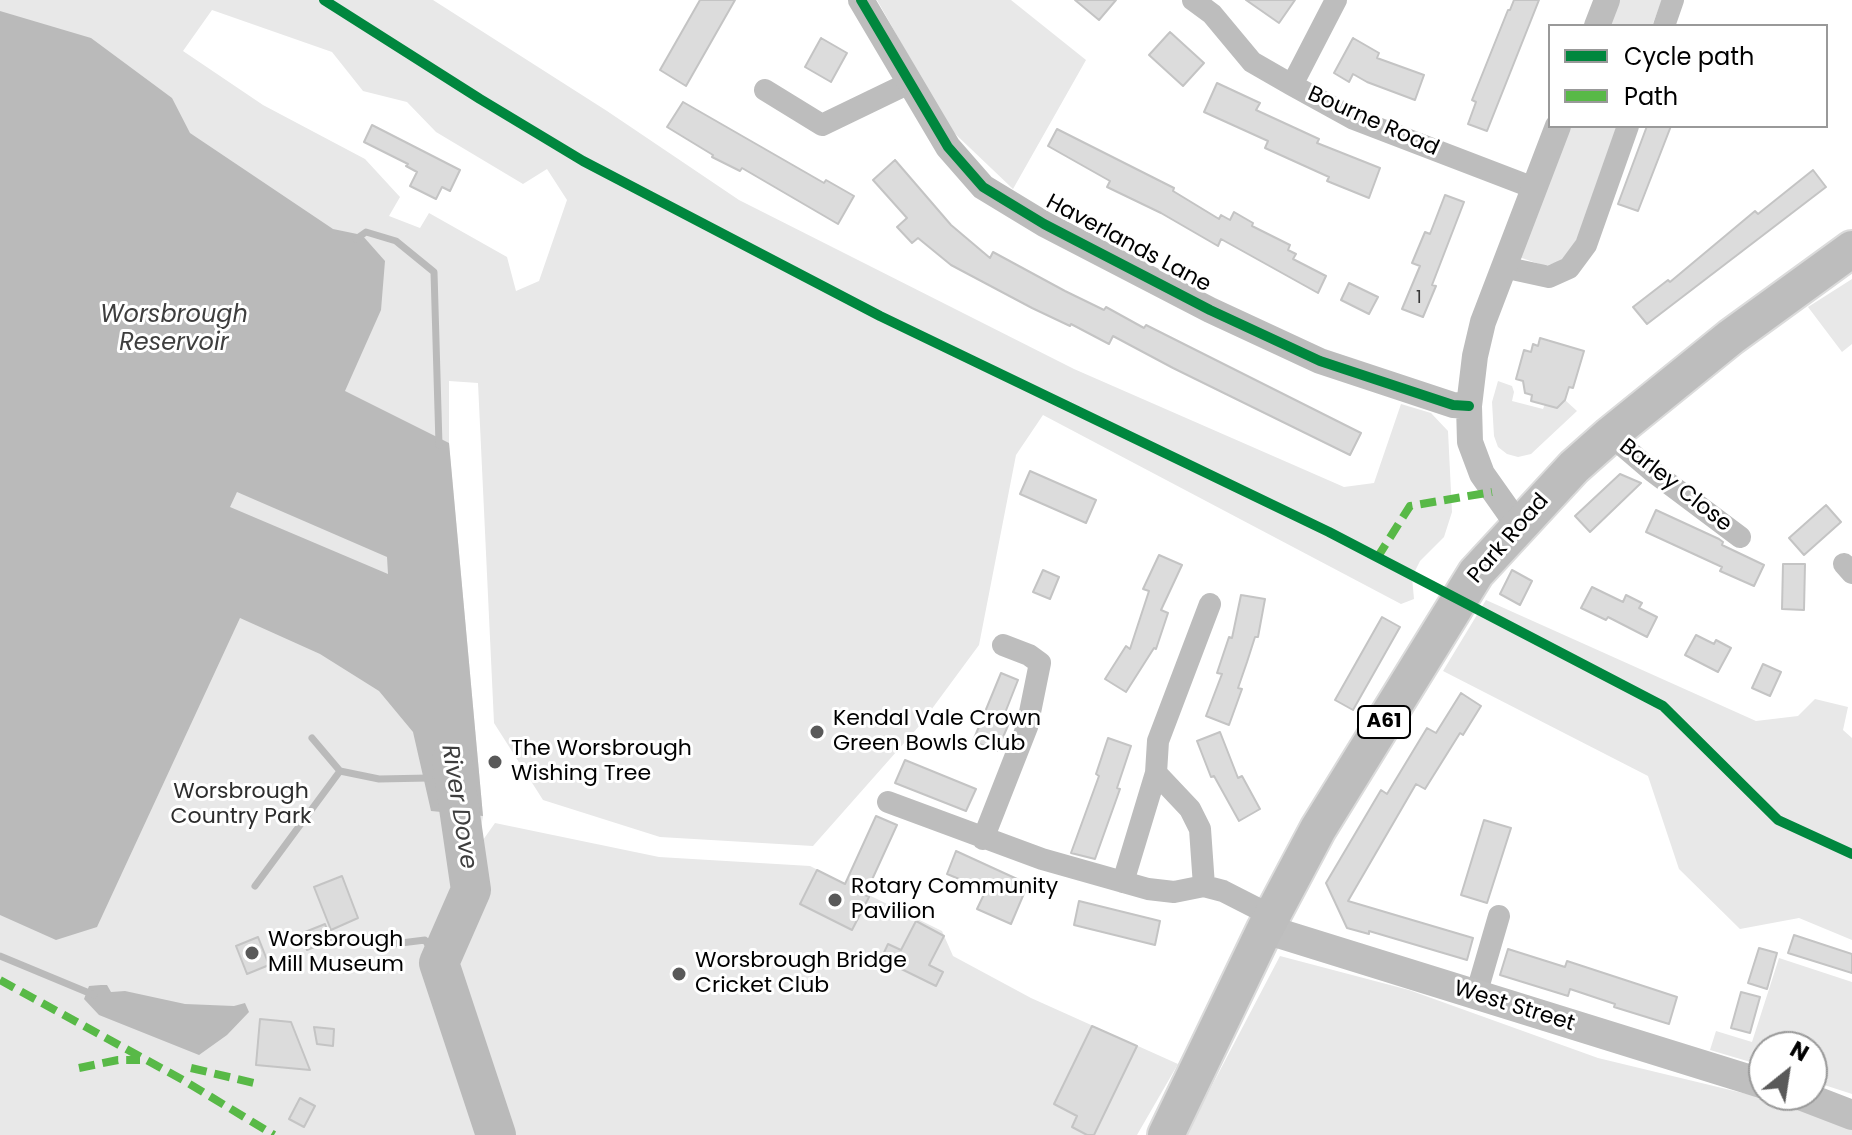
<!DOCTYPE html>
<style>
body{margin:0}
#map{position:relative;width:1852px;height:1135px;overflow:hidden;background:#fff;font-family:Poppins,sans-serif}
canvas{display:block}
.legend{position:absolute;left:1548px;top:24px;width:280px;height:104px;box-sizing:border-box;background:#fff;border:2px solid #999;margin:0;padding:10px 14px;list-style:none;font-size:24px;color:#000}
.legend li{display:flex;align-items:center;gap:16px;height:40px}
.legend b{width:40px;border:2px solid #999}
.north{position:absolute;left:1748px;top:1031px;width:80px;height:80px;box-sizing:border-box;background:#fff;border:2px solid #999;border-radius:50%;rotate:30deg;font-size:22px;font-weight:700;line-height:32px;text-align:center;color:#000}
.north::after{content:'';display:block;margin:auto;width:28px;height:36px;background:#595959;clip-path:polygon(50% 0,100% 100%,50% 72%,0 100%)}
</style>
<div id="map">
<canvas width="1852" height="1135"></canvas>
<ul class="legend">
<li><b style="height:10px;background:#00873e"></b>Cycle path</li>
<li><b style="height:10px;background:#58b947"></b>Path</li>
</ul>
<div class="north">N</div>
</div>
<script>
const g = document.querySelector('canvas').getContext('2d');
g.lineJoin = 'round';
function paint(path, color) {
  g.fillStyle = color;
  g.fill(path, 'evenodd');
}
function poly(rows) {
  const path = new Path2D();
  for (const r of rows) {
    path.moveTo(r[0], r[1]);
    for (let i = 2; i < r.length; i += 2) path.lineTo(r[i], r[i + 1]);
  }
  return path;
}
function stroke(path, color, width, dash) {
  g.strokeStyle = color;
  g.lineWidth = width;
  g.lineCap = dash ? 'butt' : 'round';
  g.setLineDash(dash || []);
  g.stroke(path);
}
function label(font, color, halo, rows, align = 'center') {
  g.font = font + ' Poppins,sans-serif';
  g.lineWidth = 6;
  g.setLineDash([]);
  g.textBaseline = 'middle';
  g.strokeStyle = halo;
  g.fillStyle = color;
  for (const [text, x, y, turn = 0] of rows) {
    g.save();
    g.translate(x, y);
    g.rotate((+turn || 0) * Math.PI / 180);
    g.textAlign = isNaN(turn) ? turn : align;
    if (halo) g.strokeText(text, 0, 0);
    g.fillText(text, 0, 0);
    g.restore();
  }
}
const green = poly([
 [0,0,433,0,607,111,739,200,1074,369,1344,487,1374,483,1401,404,1431,413,1448,431,1452,512,1444,537,1420,561,1412,577,1414,599,1401,604,1043,415,1016,455,979,645,920,725,813,846,660,837,543,800,494,723,478,383,449,381,449,443,483,816,478,847,495,823,659,857,810,866,942,931,953,956,1031,998,1178,1064,1137,1135,0,1135],
 [212,10,332,52,363,91,407,102,436,132,523,184,547,169,567,200,539,281,516,291,507,257,429,213,420,228,389,216,400,197,365,159,263,105,183,51],
 [877,0,1011,0,1086,60,1013,189,949,128],
 [1616,0,1662,0,1652,26,1606,26],
 [1569,126,1617,126,1577,239,1564,260,1545,266,1519,257],
 [1852,279,1852,344,1842,352,1808,307],
 [1498,381,1512,386,1514,392,1512,401,1543,409,1545,404,1565,400,1577,411,1531,454,1518,457,1507,454,1498,447,1494,436,1492,402],
 [1486,600,1756,721,1798,716,1815,699,1848,707,1843,730,1852,738,1852,940,1799,918,1740,929,1679,869,1648,776,1443,671],
 [1280,956,1409,990,1598,1058,1784,1103,1852,1130,1852,1135,1186,1135],
 [1779,958,1852,982,1852,1094,1812,1081,1812,1047,1764,1047,1764,1066,1710,1050,1716,1031,1752,1042]
]);
const water = poly([
 [0,11,91,38,172,98,190,133,333,229,362,235,385,261,381,310,345,391,449,443,483,816,431,811,413,732,379,691,320,654,240,618,97,927,56,940,0,915],
 [237,492,387,557,388,574,230,507],
 [101,985,107,985,111,992,125,991,185,1004,234,1006,245,1003,249,1012,227,1035,199,1055,99,1015,84,999,89,986]
]);
const stream = poly([
 [356,239,366,232,396,241,434,272,439,445],
 [312,738,340,771],
 [255,886,340,771,379,779,429,778],
 [385,945,425,940,439,963],
 [0,956,94,995]
]);
const river = poly([
 [452,760,471,890,439,963,496,1135]
]);
const building = poly([
 [700,0,735,0,686,86,660,70,700,0],
 [1075,0,1116,0,1099,20,1075,0],
 [1246,0,1295,0,1279,23,1246,0],
 [1514,0,1539,0,1487,131,1468,124,1476,102,1472,100,1508,10,1510,10,1514,0],
 [1170,32,1204,63,1183,86,1149,55,1170,32],
 [821,38,847,53,831,82,805,67,821,38],
 [1353,38,1379,53,1377,58,1424,75,1415,100,1367,82,1353,74,1349,82,1334,73,1353,38],
 [1217,83,1260,103,1256,110,1319,139,1317,143,1380,168,1369,198,1327,181,1329,177,1265,148,1268,141,1204,112,1217,83],
 [683,102,824,183,826,180,854,196,838,224,742,168,740,171,712,157,713,155,667,127,683,102],
 [372,125,460,170,450,191,442,187,436,199,410,186,417,172,406,166,408,164,364,142,372,125],
 [1647,126,1671,126,1638,211,1618,204,1647,126],
 [1057,129,1174,188,1173,191,1219,219,1221,215,1230,220,1234,212,1253,223,1252,226,1290,245,1288,250,1296,254,1293,259,1326,276,1318,293,1221,239,1218,246,1161,213,1107,187,1110,181,1048,146,1057,129],
 [895,160,951,225,990,258,993,252,1065,291,1104,310,1106,307,1144,328,1146,325,1361,433,1350,455,1173,368,1113,336,1109,344,1071,324,1070,326,1032,308,951,265,918,238,912,243,897,227,907,218,873,180,895,160],
 [1813,170,1826,187,1647,324,1633,307,1668,280,1670,282,1755,211,1758,214,1813,170],
 [1445,195,1464,202,1432,285,1436,286,1423,317,1402,309,1420,266,1412,263,1425,232,1430,234,1445,195],
 [1349,283,1378,297,1369,314,1341,300,1349,283],
 [1540,338,1584,351,1573,388,1569,387,1565,400,1557,408,1531,401,1532,395,1525,393,1523,381,1516,379,1524,350,1531,352,1533,344,1538,346,1540,338],
 [1030,471,1096,500,1086,523,1020,494,1030,471],
 [1620,474,1641,483,1590,532,1575,516,1620,474],
 [1826,505,1841,522,1804,555,1789,538,1826,505],
 [1656,510,1719,539,1723,542,1722,545,1764,565,1754,586,1720,571,1722,567,1646,532,1656,510],
 [1159,555,1182,565,1161,610,1168,613,1156,649,1154,648,1126,692,1105,679,1126,646,1130,649,1149,591,1143,589,1159,555],
 [1783,564,1805,564,1804,610,1782,609,1783,564],
 [1043,570,1059,577,1050,599,1033,592,1043,570],
 [1512,570,1532,581,1520,605,1500,594,1512,570],
 [1592,587,1623,602,1626,595,1642,603,1639,608,1657,617,1647,637,1608,617,1606,620,1581,608,1592,587],
 [1241,595,1265,599,1258,637,1255,637,1247,662,1238,688,1242,689,1229,725,1206,716,1222,674,1217,673,1229,637,1232,638,1241,595],
 [1382,617,1400,627,1353,710,1335,700,1382,617],
 [1696,635,1714,644,1716,640,1731,648,1718,672,1685,655,1696,635],
 [1763,664,1781,672,1770,696,1752,688,1763,664],
 [1001,673,1018,680,1003,718,1010,721,997,751,973,741,1001,673],
 [1461,693,1481,706,1463,735,1460,733,1425,789,1416,784,1348,901,1473,938,1467,960,1369,931,1369,934,1347,928,1326,883,1381,790,1387,794,1427,728,1436,733,1461,693],
 [1220,732,1238,778,1242,776,1260,809,1239,821,1214,776,1211,777,1197,741,1220,732],
 [1108,738,1131,746,1117,788,1120,789,1095,859,1071,853,1099,776,1096,774,1108,738],
 [905,760,976,789,966,811,895,783,905,760],
 [876,816,897,825,865,895,869,897,852,930,800,904,817,870,845,884,876,816],
 [1484,820,1511,828,1487,903,1461,895,1484,820],
 [956,851,1028,884,1011,924,977,909,986,890,947,874,956,851],
 [342,876,358,918,331,930,314,887,342,876],
 [1079,901,1160,921,1155,945,1074,925,1079,901],
 [916,921,944,936,929,965,943,972,936,986,881,959,888,944,901,950,916,921],
 [325,924,331,940,307,950,300,934,325,924],
 [1794,935,1852,954,1852,973,1788,953,1794,935],
 [258,937,269,965,247,974,236,946,258,937],
 [1759,948,1777,953,1767,989,1748,983,1759,948],
 [1508,949,1565,967,1567,961,1677,997,1669,1024,1614,1007,1615,1004,1570,989,1568,996,1500,975,1508,949],
 [1741,992,1760,997,1750,1033,1731,1028,1741,992],
 [260,1019,291,1022,310,1070,256,1065,260,1019],
 [1092,1026,1137,1046,1094,1135,1087,1135,1072,1127,1077,1116,1054,1104,1092,1026],
 [314,1027,334,1029,333,1046,317,1044,314,1027],
 [300,1098,315,1106,304,1127,289,1119,300,1098]
]);
const minor = poly([
 [1193,0,1212,14,1252,62,1292,85,1354,119,1534,188],
 [1664,26,1673,0],
 [1292,85,1336,0],
 [765,90,822,125,909,83],
 [1503,267,1549,277,1569,268,1586,245,1628,126],
 [1610,435,1652,471,1740,537],
 [1844,564,1852,573],
 [888,802,1042,859,1148,889,1174,892,1204,886,1223,891,1272,916],
 [983,839,1027,727,1040,663,1029,655,1003,645],
 [1123,882,1156,773],
 [1204,886,1200,829,1190,809,1156,773,1158,741,1210,604],
 [1476,995,1499,916]
]);
const tertiary = poly([
 [861,0,948,147,983,187,1044,224,1210,310,1320,361,1453,405,1469,406],
 [1597,26,1607,0],
 [1518,525,1482,474,1470,442,1469,406,1475,356,1483,322,1558,126]
]);
const secondary = poly([
 [1265,929,1764,1084],
 [1800,1095,1852,1115]
]);
const trunk = poly([
 [1166,1135,1265,929,1318,829,1476,573,1574,467,1610,435,1731,337,1852,249]
]);
const quiet = poly([
 [1377,558,1410,506,1492,492],
 [0,980,183,1080,274,1135],
 [79,1068,118,1060,140,1060],
 [191,1068,254,1083]
]);
const cycleway = poly([
 [324,0,480,99,583,161,880,316,1329,532,1663,706,1778,820,1852,854],
 [861,0,948,147,983,187,1044,224,1210,310,1320,361,1453,405,1469,406]
]);
const markers = [
 [817,732,8,"#595959"],
 [495,762,8,"#595959"],
 [835,900,8,"#595959"],
 [252,953,8,"#595959"],
 [679,974,8,"#595959"]
];
const numberNames = [
 ["1",1419,298]
];
const shields = [
 [1384,722,52]
];
const shieldNames = [
 ["A61",1384,722]
];
const streetNames = [
 ["Bourne Road",1373,122,24],
 ["Haverlands Lane",1128,244,28],
 ["Barley Close",1675,486,38],
 ["Park Road",1509,539,-49],
 ["West Street",1514,1007,17]
];
const poiNames = [
 ["Kendal Vale Crown",833,719],
 ["Green Bowls Club",833,744],
 ["The Worsbrough",511,749],
 ["Wishing Tree",511,774],
 ["Rotary Community",851,887],
 ["Pavilion",851,912],
 ["Worsbrough",268,940],
 ["Mill Museum",268,965],
 ["Worsbrough Bridge",695,961],
 ["Cricket Club",695,986]
];
const parkNames = [
 ["Worsbrough",241,792],
 ["Country Park",241,817]
];
const waterNames = [
 ["Worsbrough",174,316],
 ["Reservoir",174,344],
 ["River Dove",458,807,81]
];
paint(green, '#e8e8e8');
paint(water, '#bababa');
stroke(stream, '#bababa', 7);
stroke(river, '#bababa', 40);
paint(building, '#dcdcdc');
stroke(building, '#c4c4c4', 2);
stroke(trunk, '#dbdbdb', 40);
stroke(minor, '#bdbdbd', 22);
stroke(tertiary, '#bdbdbd', 26);
stroke(secondary, '#bfbfbf', 30);
stroke(trunk, '#bdbdbd', 36);
stroke(quiet, '#58b947', 8, [16, 8]);
stroke(cycleway, '#00873e', 10);
for (const [x, y, r, color] of markers) {
  const dot = new Path2D();
  dot.arc(x, y, r, 0, 2 * Math.PI);
  g.fillStyle = color;
  g.fill(dot);
  stroke(dot, '#fff', 3);
}
label('18px', '#373737', null, numberNames);
for (const [x, y, w] of shields) {
  const box = new Path2D();
  box.roundRect(x - w / 2, y - 16, w, 32, 6);
  g.fillStyle = '#fff';
  g.fill(box);
  stroke(box, '#000', 2);
}
label('bold 20px', '#000', null, shieldNames);
label('22px', '#000', '#fff', streetNames);
label('22px', '#000', '#fff', poiNames, 'left');
label('22px', '#2d2d2d', '#fff', parkNames);
label('italic 24px', '#3e3e3e', '#fff', waterNames);
</script>
